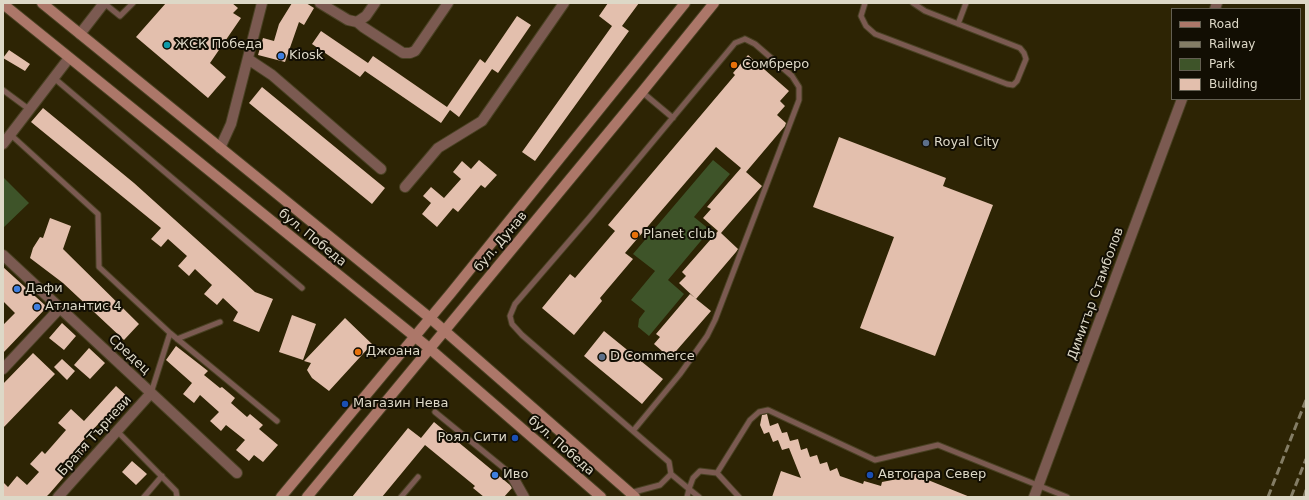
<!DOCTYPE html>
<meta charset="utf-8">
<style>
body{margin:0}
#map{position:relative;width:1309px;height:500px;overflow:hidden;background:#2d2404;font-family:"DejaVu Sans",sans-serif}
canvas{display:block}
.frame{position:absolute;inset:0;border:4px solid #ddd8c7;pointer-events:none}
.legend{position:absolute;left:1171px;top:8px;width:130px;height:92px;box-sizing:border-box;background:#120e03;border:1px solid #635f51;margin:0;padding:5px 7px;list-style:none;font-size:12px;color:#ddd8c7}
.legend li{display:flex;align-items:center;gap:8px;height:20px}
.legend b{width:20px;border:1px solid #635f51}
</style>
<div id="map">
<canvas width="1309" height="500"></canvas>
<div class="frame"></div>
<ul class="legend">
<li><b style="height:5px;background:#ac7769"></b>Road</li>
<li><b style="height:5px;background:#847d65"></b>Railway</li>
<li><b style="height:11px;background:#3e5429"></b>Park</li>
<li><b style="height:11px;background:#e3bfad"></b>Building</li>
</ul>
</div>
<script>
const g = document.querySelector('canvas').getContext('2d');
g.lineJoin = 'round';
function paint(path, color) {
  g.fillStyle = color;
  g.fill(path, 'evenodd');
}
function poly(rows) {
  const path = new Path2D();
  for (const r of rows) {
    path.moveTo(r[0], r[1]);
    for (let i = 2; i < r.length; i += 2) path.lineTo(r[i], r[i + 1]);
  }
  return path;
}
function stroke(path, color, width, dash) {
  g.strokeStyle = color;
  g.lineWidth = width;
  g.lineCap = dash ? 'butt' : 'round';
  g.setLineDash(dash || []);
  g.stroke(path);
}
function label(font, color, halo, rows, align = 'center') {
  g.font = font + ' "DejaVu Sans",sans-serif';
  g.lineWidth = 4;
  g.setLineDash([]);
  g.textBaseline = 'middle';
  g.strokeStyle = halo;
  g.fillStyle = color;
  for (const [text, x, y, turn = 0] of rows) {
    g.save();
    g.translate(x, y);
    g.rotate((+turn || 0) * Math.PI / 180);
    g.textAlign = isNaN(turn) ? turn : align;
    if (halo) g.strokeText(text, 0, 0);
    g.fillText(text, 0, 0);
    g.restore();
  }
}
const green = poly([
 [713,160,730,174,694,217,710,230,668,280,684,294,649,336,638,327,639,319,645,311,631,300,655,271,633,254],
 [3,177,29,203,3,228]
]);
const building = poly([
 [166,3,232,3,238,8,233,13,241,18,210,63,226,77,208,98,136,37],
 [292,3,306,3,314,8,304,25,299,22,285,62,258,55,263,38,274,41,279,24],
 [608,3,639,3,622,26,629,31,535,161,522,152,612,26,599,16],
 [517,16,531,25,498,73,492,69,459,117,450,110,441,123,365,71,360,77,312,44,321,31,368,63,373,56,447,107,480,59,485,63],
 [9,50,30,64,25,71,3,58],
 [748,55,789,91,780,101,785,106,777,115,786,123,785,126,746,172,762,186,721,233,738,249,736,252,696,299,679,283,686,276,682,272,718,231,703,218,711,209,707,207,741,168,716,147,625,253,633,259,600,298,602,301,574,335,542,308,570,274,575,278,615,231,608,225,735,75,733,73],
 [262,87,385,188,372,204,249,103],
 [43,108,134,183,255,292,273,299,259,332,233,321,238,312,223,298,217,305,204,294,212,285,195,269,189,276,178,266,187,256,168,239,161,247,151,239,161,228,31,122],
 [839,137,946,178,943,186,993,205,935,356,860,328,894,237,813,207],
 [479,160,497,175,485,188,481,185,458,212,453,208,437,227,422,214,431,203,423,196,431,187,444,198,461,179,453,172,462,161,471,169],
 [50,218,71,226,63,249,139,324,124,340,63,283,30,258,33,248,40,237,43,238],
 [3,267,47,307,3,353,3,325,15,313,3,301],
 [690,294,711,311,670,358,654,344,660,337,656,334],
 [292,315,316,324,303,360,279,352],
 [345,318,372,344,329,391,312,378,307,370,311,363,304,361],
 [62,323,76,336,64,350,49,338],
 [604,331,663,379,642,404,584,356],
 [176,346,208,371,204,375,220,388,222,387,235,398,231,403,247,417,250,414,263,425,259,429,278,445,263,462,254,455,249,461,236,450,245,440,226,425,221,431,210,421,219,412,200,395,194,403,183,394,192,383,166,360],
 [89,348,105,363,90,379,74,365],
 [33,353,55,374,3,428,3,384],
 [62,359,75,371,67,380,54,367],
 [116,386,131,400,106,428,100,422,81,443,88,449,50,493,46,497,3,497,3,482,8,487,17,476,27,485,39,472,30,464,42,451,45,454,66,430,58,423,71,409,84,421],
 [767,414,770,426,778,423,782,433,787,432,790,441,798,439,801,450,807,448,810,457,817,455,820,464,827,462,830,471,837,468,840,476,863,484,864,481,881,486,882,482,903,478,906,473,914,476,916,472,929,477,928,480,970,497,772,497,781,471,801,478,789,448,782,450,778,440,773,442,769,432,764,434,760,425,762,415],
 [434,422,510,485,512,488,504,497,484,497,473,488,475,486,425,445,382,497,352,497,408,428,421,438],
 [132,461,147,474,136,485,122,472]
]);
const lane = poly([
 [104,3,120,16,133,3],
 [865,3,861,16,866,26,875,34,1007,84,1013,85,1017,81,1026,59,1024,53,1020,48,925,11,913,3],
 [958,24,966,3],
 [745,39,755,44,792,76,799,87,799,100,715,320,707,336,680,374,633,431,522,335,512,324,510,316,515,304,590,217,735,43,745,39],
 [54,78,302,288],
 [3,90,30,110],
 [642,92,673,118],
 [11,135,98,214,99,267,170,333,151,393],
 [170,333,277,421],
 [177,339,220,322],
 [435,412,511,474],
 [117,431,176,491,177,497],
 [717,473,739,497],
 [671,474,689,489,687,497],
 [630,493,660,485,671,474,669,462,633,431],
 [144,497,162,476],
 [401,497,418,477],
 [699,497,689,489,693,478,700,471,717,473,750,420,759,412,768,410,875,460,938,445,1067,497]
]);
const street = poly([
 [320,3,348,20,357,22,366,16,375,3],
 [1215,9,1217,3],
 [357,22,363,27,403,53,410,53,415,51,448,3],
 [80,34,104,3],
 [248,59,272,75,381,169],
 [3,144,69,58],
 [220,148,231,124,262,3],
 [405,187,438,148,482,121,564,3],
 [3,255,237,473],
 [3,369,60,308],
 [511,474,524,497],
 [58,497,151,393],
 [1034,497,1182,99]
]);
const secondary = poly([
 [42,3,430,318,635,497],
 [3,4,429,348,601,497],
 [281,497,451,293,685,3],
 [307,497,642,92,714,3]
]);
const rail = poly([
 [1268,497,1306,400],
 [1291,497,1306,459],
 [1304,497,1306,490]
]);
const markers = [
 [167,45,4,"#0f9aa8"],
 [281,56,4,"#3f7fe0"],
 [734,65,4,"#e8710a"],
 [926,143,4,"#5c6f8a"],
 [635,235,4,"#e8710a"],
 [17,289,4,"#3f7fe0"],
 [37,307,4,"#3f7fe0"],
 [358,352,4,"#e8710a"],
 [602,357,4,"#5c6f8a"],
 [345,404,4,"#1a4fb4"],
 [515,438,4,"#1a4fb4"],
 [495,475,4,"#3f7fe0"],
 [870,475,4,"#1a4fb4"]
];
const poiNames = [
 ["ЖСК Победа",175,45],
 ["Kiosk",289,56],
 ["Сомбреро",742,65],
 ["Royal City",934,143],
 ["Planet club",643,235],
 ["Дафи",25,289],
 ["Атлантис 4",45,307],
 ["Джоана",366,352],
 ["D Commerce",610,357],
 ["Магазин Нева",353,404],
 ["Роял Сити",507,438,"right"],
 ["Иво",503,475],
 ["Автогара Север",878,475]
];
const streetNames = [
 ["бул. Победа",312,238,39],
 ["бул. Дунав",501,242,-50],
 ["Димитър Стамболов",1096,294,-70],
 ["Средец",129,355,43],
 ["Братя Търневи",95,436,-48],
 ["бул. Победа",561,446,41]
];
paint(green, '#3e5429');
paint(building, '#e3bfad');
stroke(lane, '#494123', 7);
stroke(street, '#494123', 12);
stroke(secondary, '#494123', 12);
stroke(lane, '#7b5a51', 5);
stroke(street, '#7b5a51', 10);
stroke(secondary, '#ac7769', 10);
stroke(rail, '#847d65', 3, [8, 4]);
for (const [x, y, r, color] of markers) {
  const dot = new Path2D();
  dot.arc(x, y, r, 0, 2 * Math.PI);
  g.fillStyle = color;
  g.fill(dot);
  stroke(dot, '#120e03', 1.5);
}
label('13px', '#ddd8c7', '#120e03', poiNames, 'left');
label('13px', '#ddd8c7', '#120e03', streetNames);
</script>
